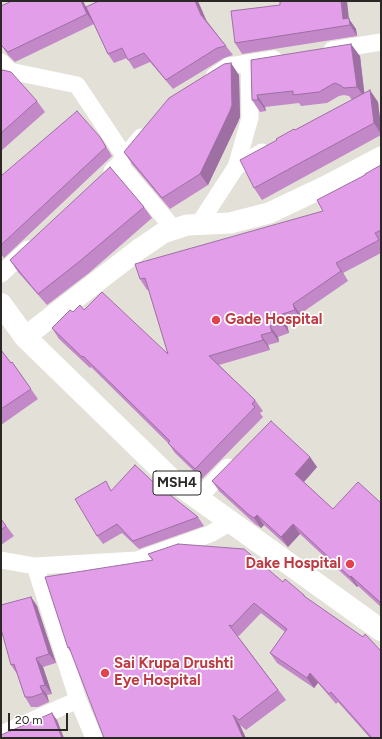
<!DOCTYPE html>
<style>
body{margin:0}
#map{position:relative;width:382px;height:739px;overflow:hidden;background:#e3e0d8;font-family:Figtree,sans-serif}
canvas{display:block}
.frame{position:absolute;inset:0;border:2px solid #292825;pointer-events:none}
.scale{position:absolute;left:8px;top:713px;width:60px;height:18px;box-sizing:border-box;border:2px solid #292825;border-top:0;padding-left:5px;font-size:12px;line-height:14px;white-space:nowrap;color:#292825;-webkit-text-stroke:3px #fff;paint-order:stroke}
</style>
<div id="map">
<canvas width="382" height="739"></canvas>
<div class="frame"></div>
<div class="scale">20 m</div>
</div>
<script>
const g = document.querySelector('canvas').getContext('2d');
g.lineJoin = 'round';
function poly(rows) {
  const path = new Path2D();
  for (const r of rows) {
    path.moveTo(r[0], r[1]);
    for (let i = 2; i < r.length; i += 2) path.lineTo(r[i], r[i + 1]);
  }
  return path;
}
function stroke(path, color, width, dash) {
  g.strokeStyle = color;
  g.lineWidth = width;
  g.lineCap = dash ? 'butt' : 'round';
  g.setLineDash(dash || []);
  g.stroke(path);
}
function paint(path, color) {
  g.fillStyle = color;
  g.fill(path, 'evenodd');
}
function label(font, color, halo, rows, align = 'center') {
  g.font = font + ' Figtree,sans-serif';
  g.lineWidth = 3.5;
  g.setLineDash([]);
  g.textBaseline = 'middle';
  g.strokeStyle = halo;
  g.fillStyle = color;
  for (const [text, x, y, turn = 0] of rows) {
    g.save();
    g.translate(x, y);
    g.rotate((+turn || 0) * Math.PI / 180);
    g.textAlign = isNaN(turn) ? turn : align;
    if (halo) g.strokeText(text, 0, 0);
    g.fillText(text, 0, 0);
    g.restore();
  }
}
const minor = poly([
 [332,50,381,42],
 [1,62,10,71,77,85,125,157],
 [214,76,229,66,274,59],
 [119,164,141,137],
 [236,167,250,118,249,63],
 [112,171,119,164,174,229],
 [199,224,236,167,262,152],
 [1,274,28,249],
 [198,498,228,467],
 [1,560,35,566,78,700,94,738],
 [35,566,137,560,210,534,231,522],
 [1,734,78,700]
]);
const tertiary = poly([
 [25,337,138,250,163,233,187,225,230,223,269,213,326,186,381,157]
]);
const primary = poly([
 [1,304,25,337,171,479,381,630]
]);
const wall = poly([
 [12,1,83,1,94,24,15,62,8,55,1,45],
 [280,5,349,19,356,29,357,36,242,54,235,43],
 [86,7,207,21,226,46,233,55,224,58,173,89,150,62,134,69,127,58,114,63,108,54],
 [360,56,364,93,378,102,381,127,381,135,262,200,254,188,295,130,352,100,349,96,344,95,339,96,327,103,301,106,299,103,265,107,266,111,260,112,252,100,251,60],
 [1,72,37,101,45,112,1,151],
 [239,75,240,117,238,122,208,185,170,209,132,164,124,152],
 [100,137,112,156,4,258,1,254,1,176],
 [381,165,381,253,343,273,348,281,300,314,302,321,287,325,289,333,278,337,279,342,268,345,270,350,219,365,255,400,263,411,260,413,263,417,202,479,175,453,168,443,91,367,90,368,59,339,52,328,73,312,84,310,168,354,149,289,147,290,140,279,323,211,365,175],
 [144,207,152,218,89,273,47,305,18,272,10,260],
 [1,350,11,363,12,362,38,399,1,425],
 [310,457,317,467,304,482,333,509,381,503,381,607,358,586,357,587,300,534,288,547,264,525,261,528,255,524,219,491,212,481],
 [112,490,164,492,198,517,204,526,139,549,122,533,103,544,97,536],
 [1,519,14,536,1,545],
 [148,554,283,582,304,595,381,738,370,738,338,702,336,704,318,683,314,688,277,663,270,653,285,632,261,613,239,636,237,635,286,700,246,730,240,725,70,651,68,648,152,560],
 [31,597,37,606,56,663,43,667,52,694,47,695,49,702,38,707,31,707,25,697,17,674,11,665]
]);
const shadedWall = poly([
 [81,1,83,1,94,24,87,14],
 [195,1,198,1,208,24,201,15],
 [341,1,347,1,349,19,356,29,357,36,350,25,343,19],
 [351,44,360,56,365,98,357,87],
 [231,63,239,75,240,117,238,122,208,185,200,174],
 [370,90,378,102,381,127,381,134,374,123],
 [257,95,265,107,266,111,258,100],
 [336,263,343,273,348,281,341,271],
 [293,304,300,314,302,321,295,310],
 [279,315,287,325,289,333,282,323],
 [270,326,278,337,279,342,272,332],
 [261,335,268,345,270,350,263,340],
 [310,457,317,467,302,484,295,474],
 [257,515,264,525,261,528,254,518],
 [293,524,300,534,288,547,281,537],
 [351,576,358,586,357,587,350,577],
 [31,597,37,606,56,663,49,654],
 [36,658,43,667,52,694,45,685],
 [310,673,318,683,314,688,307,678],
 [40,686,47,695,49,702,43,693],
 [52,713,57,720,64,738,62,738],
 [233,715,240,725,246,738,243,738]
]);
const building = poly([
 [12,1,81,1,87,14,8,52,1,45,1,6,12,1],
 [99,1,195,1,201,15,226,46,217,48,166,80,144,53,128,60,122,48,108,54,86,7,99,1],
 [280,1,341,1,343,19,349,18,350,25,235,43,231,11,280,5,280,1],
 [351,44,357,87,344,88,340,85,335,83,331,85,319,92,293,95,293,91,257,95,258,100,252,100,251,60,351,44],
 [231,63,232,105,230,111,200,174,162,198,124,152,169,98,224,64,231,63],
 [3,70,11,72,37,101,1,133,1,72,3,70],
 [370,90,374,123,254,188,240,160,277,140,276,139,294,129,295,130,370,90],
 [77,111,100,137,106,147,1,245,1,176,77,111],
 [381,165,381,230,375,233,379,240,336,263,341,271,293,304,295,310,279,315,282,323,270,326,272,332,261,335,263,340,209,356,255,400,252,404,255,407,195,469,168,443,170,441,83,356,82,357,52,328,70,310,73,312,80,305,84,310,102,292,168,354,145,278,140,279,135,264,323,211,317,200,365,175,365,174,381,165],
 [110,167,144,207,80,261,38,294,10,260,110,167],
 [1,350,11,363,12,362,31,389,1,409,1,350],
 [271,421,310,457,295,474,333,509,358,482,381,503,381,603,351,576,350,577,293,524,281,537,257,515,254,518,248,514,212,481,271,421],
 [135,465,164,492,165,491,198,517,133,541,117,524,97,536,75,499,106,481,111,491,135,465],
 [1,519,6,526,1,530,1,519],
 [178,544,244,549,283,582,285,579,304,595,304,596,363,637,365,634,381,651,381,738,372,738,331,692,329,694,310,673,307,678,270,653,287,629,254,603,232,626,229,625,278,690,239,720,233,715,243,738,104,738,69,647,68,648,45,577,153,560,148,554,178,544],
 [31,597,49,654,36,658,45,685,40,686,43,693,32,697,25,697,14,664,11,665,1,629,1,605,31,597],
 [52,713,62,738,1,738,1,735,52,713]
]);
const markers = [
 [216,320,5,"#e0444e"],
 [350,564,5,"#e0444e"],
 [105,673,5,"#e0444e"]
];
const shields = [
 [177,483,48]
];
const shieldNames = [
 ["MSH4",177,483]
];
const healthNames = [
 ["Gade Hospital",225,320],
 ["Dake Hospital",341,564,"right"],
 ["Sai Krupa Drushti",114,664],
 ["Eye Hospital",114,681]
];
stroke(minor, '#fff', 17);
stroke(tertiary, '#fff', 21);
stroke(primary, '#fff', 22);
paint(wall, '#c288c8');
paint(shadedWall, '#9e6fa3');
paint(building, '#e29ee9');
stroke(building, '#9e6fa3', 1);
for (const [x, y, r, color] of markers) {
  const dot = new Path2D();
  dot.arc(x, y, r, 0, 2 * Math.PI);
  g.fillStyle = color;
  g.fill(dot);
  stroke(dot, '#fff', 1.5);
}
for (const [x, y, w] of shields) {
  const box = new Path2D();
  box.roundRect(x - w / 2, y - 12, w, 24, 3);
  g.fillStyle = '#fff';
  g.fill(box);
  stroke(box, '#292825', 1);
}
label('bold 14px', '#292825', null, shieldNames);
label('bold 15px', '#be3a42', '#fff', healthNames, 'left');
</script>
